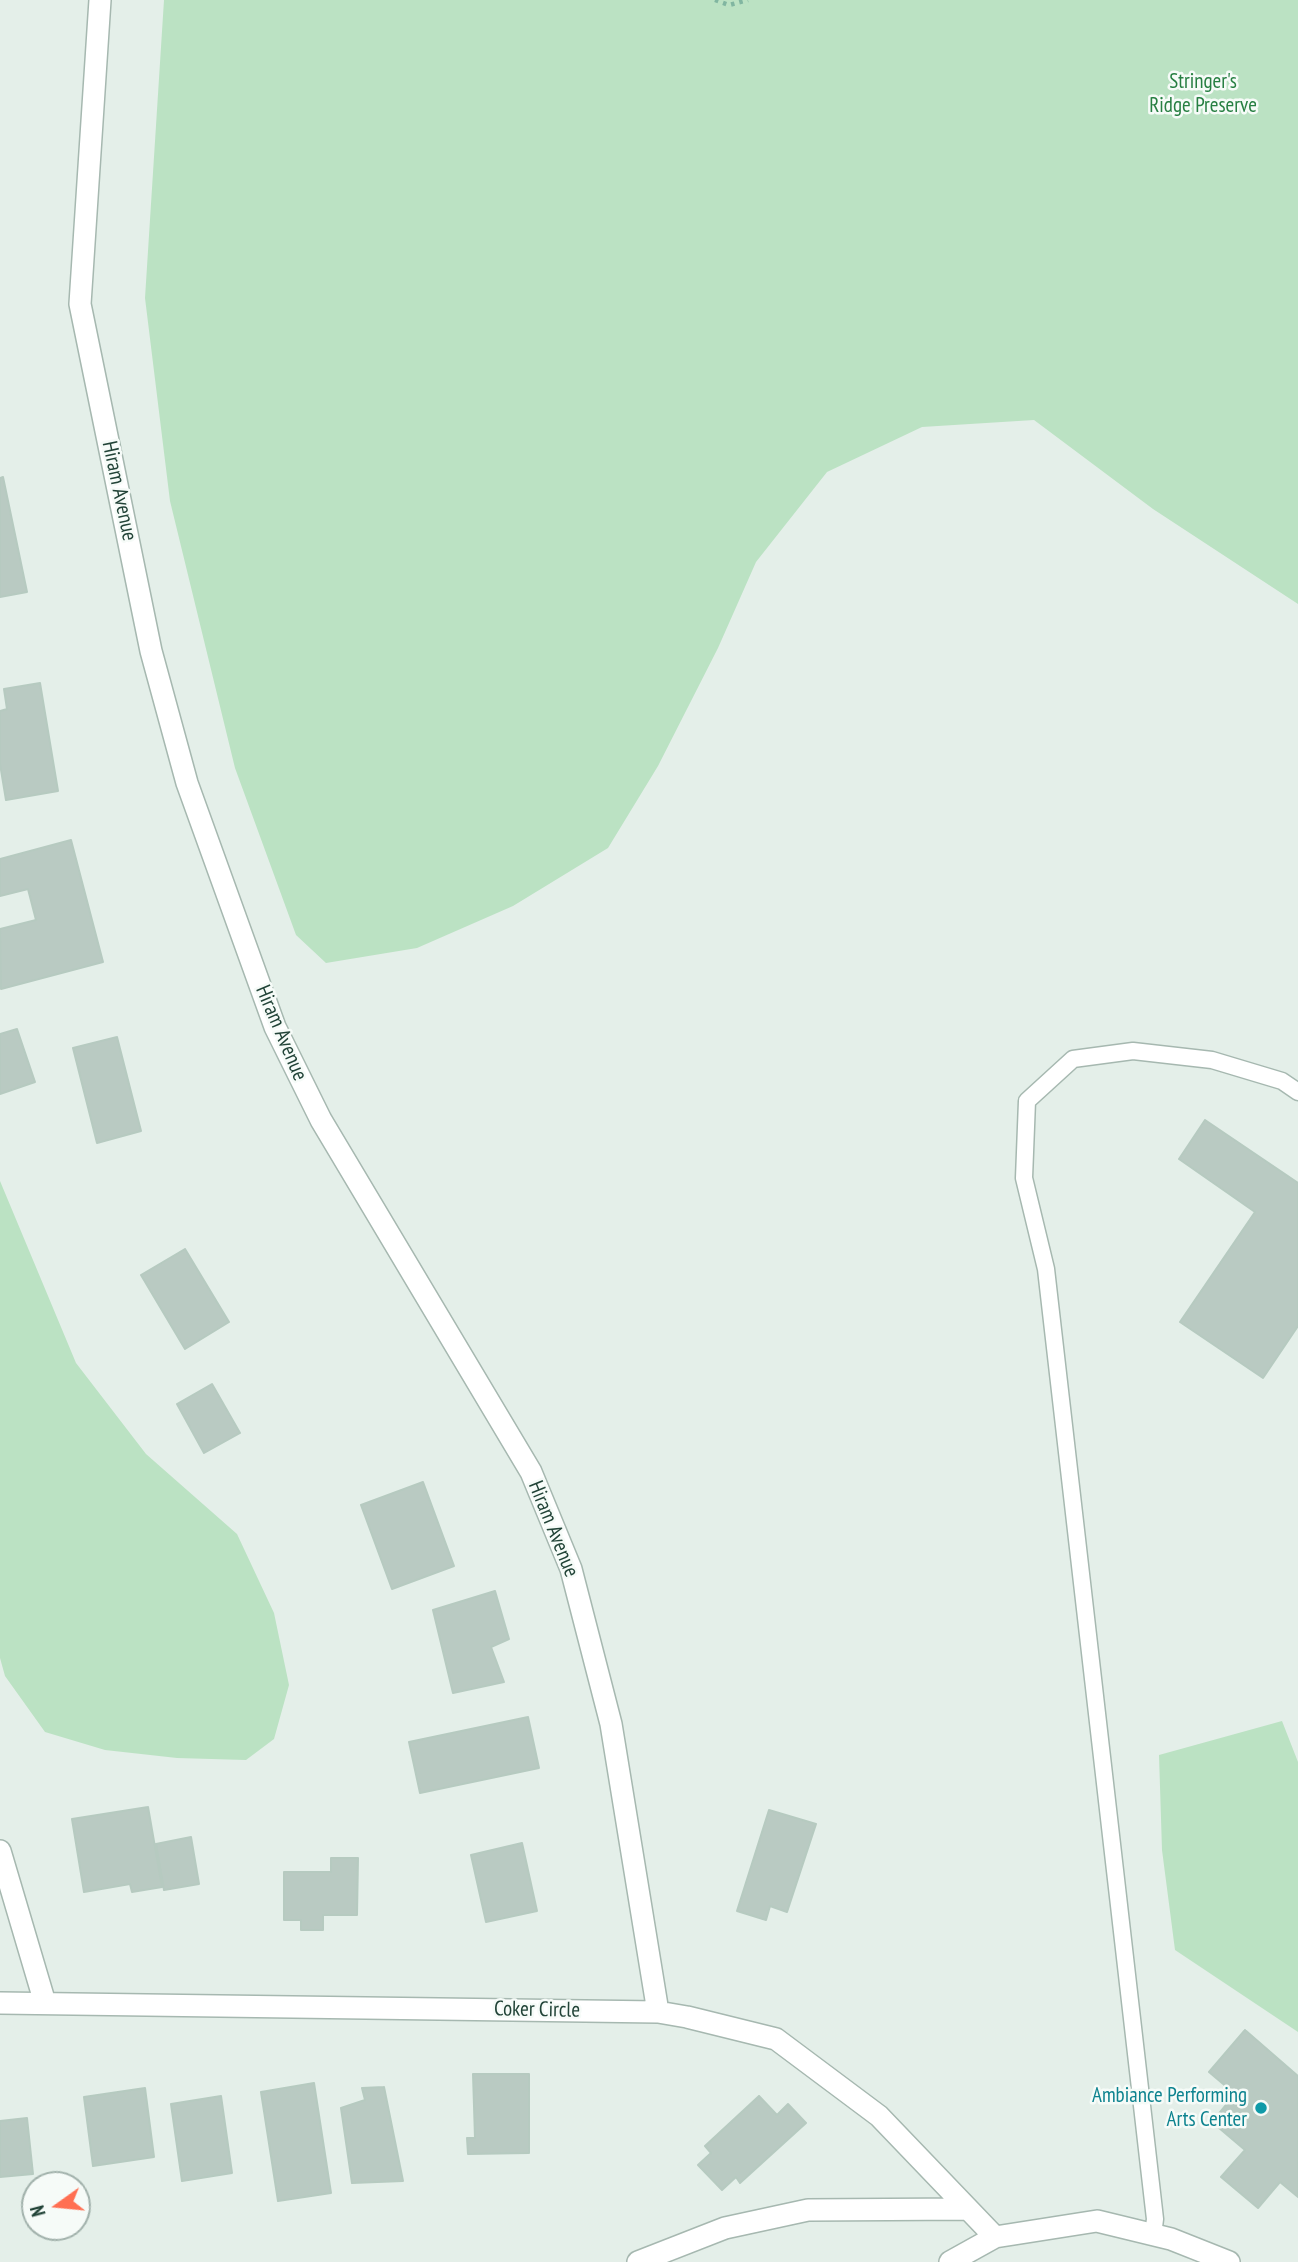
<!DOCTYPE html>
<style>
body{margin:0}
#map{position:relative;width:1298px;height:2262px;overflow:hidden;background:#e4efe9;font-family:"PT Sans Narrow",sans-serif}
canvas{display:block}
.north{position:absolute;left:21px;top:2171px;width:70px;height:70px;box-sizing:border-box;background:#f6fbf8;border:2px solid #a1b1ab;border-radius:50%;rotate:255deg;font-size:19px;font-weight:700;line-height:28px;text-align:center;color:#214337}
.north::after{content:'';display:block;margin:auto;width:24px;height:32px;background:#ff6f52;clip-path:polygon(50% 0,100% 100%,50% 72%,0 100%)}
</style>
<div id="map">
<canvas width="1298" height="2262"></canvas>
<div class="north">N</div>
</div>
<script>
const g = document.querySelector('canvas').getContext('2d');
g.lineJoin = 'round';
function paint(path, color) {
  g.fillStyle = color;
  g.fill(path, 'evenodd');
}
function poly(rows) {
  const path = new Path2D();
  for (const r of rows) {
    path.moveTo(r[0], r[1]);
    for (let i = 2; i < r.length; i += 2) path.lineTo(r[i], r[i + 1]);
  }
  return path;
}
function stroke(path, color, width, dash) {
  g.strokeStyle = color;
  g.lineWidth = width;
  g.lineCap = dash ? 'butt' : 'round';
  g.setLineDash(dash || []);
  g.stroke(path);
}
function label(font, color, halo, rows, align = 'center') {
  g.font = font + ' "PT Sans Narrow",sans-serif';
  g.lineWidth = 5;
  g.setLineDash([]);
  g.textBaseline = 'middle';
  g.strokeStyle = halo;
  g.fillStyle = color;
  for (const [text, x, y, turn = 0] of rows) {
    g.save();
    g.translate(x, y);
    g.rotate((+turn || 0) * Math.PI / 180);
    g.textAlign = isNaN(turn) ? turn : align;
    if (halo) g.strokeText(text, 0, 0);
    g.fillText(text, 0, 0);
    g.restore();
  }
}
const green = poly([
 [164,0,1298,0,1298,604,1153,509,1034,420,922,427,827,472,756,562,718,648,658,766,608,848,513,906,417,948,326,963,296,935,235,768,170,501,145,298],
 [0,1181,76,1363,146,1454,237,1534,274,1613,289,1685,274,1739,246,1760,177,1758,105,1750,45,1732,5,1676,0,1658],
 [1282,1721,1298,1762,1298,2032,1175,1950,1162,1850,1159,1755]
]);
const building = poly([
 [3,477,27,592,0,597,0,478,3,477],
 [40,683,58,791,6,800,0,764,0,711,7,709,4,689,40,683],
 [71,840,103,962,1,989,0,929,36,920,28,889,0,896,0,859,71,840],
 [17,1029,35,1082,0,1094,0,1034,17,1029],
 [117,1037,141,1131,97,1143,73,1048,117,1037],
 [1205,1120,1298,1183,1298,1326,1263,1378,1180,1322,1255,1212,1179,1159,1205,1120],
 [185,1249,229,1322,185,1349,141,1275,185,1249],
 [212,1384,240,1433,204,1453,177,1404,212,1384],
 [423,1482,454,1566,392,1589,361,1505,423,1482],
 [495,1591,509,1639,491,1647,504,1682,453,1693,433,1610,495,1591],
 [528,1717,539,1768,420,1793,409,1742,528,1717],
 [148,1807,162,1887,132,1892,130,1884,84,1892,72,1819,148,1807],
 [769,1810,816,1824,787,1912,770,1906,766,1920,737,1911,769,1810],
 [191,1837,199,1884,164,1890,156,1844,191,1837],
 [522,1843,537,1911,486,1922,471,1855,522,1843],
 [331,1858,358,1858,357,1915,323,1915,323,1930,301,1930,301,1920,284,1920,284,1872,331,1872,331,1858],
 [1245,2030,1298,2076,1298,2197,1280,2182,1258,2208,1221,2177,1245,2150,1212,2122,1235,2094,1209,2072,1245,2030],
 [473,2074,529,2074,529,2153,468,2154,467,2138,475,2138,473,2074],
 [314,2083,331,2193,278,2201,261,2092,314,2083],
 [384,2087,403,2181,352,2183,341,2108,365,2100,362,2088,384,2087],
 [145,2088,154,2157,93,2166,84,2097,145,2088],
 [221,2096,232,2173,182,2181,171,2104,221,2096],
 [759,2096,777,2115,788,2104,806,2123,740,2183,736,2177,722,2190,698,2165,711,2153,705,2146,759,2096],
 [27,2118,33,2174,0,2177,0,2121,27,2118]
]);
const path = poly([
 [715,0,729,5,748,0]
]);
const service = poly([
 [1153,2235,1155,2219,1046,1269,1024,1178,1027,1101,1073,1059,1133,1051,1212,1060,1282,1081,1298,1092]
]);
const minor = poly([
 [100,0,80,304,151,651,187,783,275,1027,321,1120,531,1472,571,1569,611,1724,658,2012],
 [0,1851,45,2003],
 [0,2003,658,2012,687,2017,776,2039,879,2116,995,2237],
 [638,2262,725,2228,808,2210,968,2209],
 [950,2262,995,2237,1097,2221,1171,2239,1229,2262]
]);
const markers = [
 [1261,2108,7,"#0f9aa8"]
];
const parkNames = [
 ["Stringer's",1203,82],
 ["Ridge Preserve",1203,106]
];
const streetNames = [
 ["Hiram Avenue",119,491,78],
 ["Hiram Avenue",281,1033,67],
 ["Hiram Avenue",553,1529,68],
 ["Coker Circle",537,2010,1]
];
const cultureNames = [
 ["Ambiance Performing",1247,2096],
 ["Arts Center",1247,2120]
];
paint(green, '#bbe2c3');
paint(building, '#b9cac2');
stroke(building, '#b6cac0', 2);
stroke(service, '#a6b8b0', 19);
stroke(minor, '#a6b8b0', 24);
stroke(path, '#81b6a1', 4.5, [3.5, 5]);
stroke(service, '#fff', 16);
stroke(minor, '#fff', 21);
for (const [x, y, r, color] of markers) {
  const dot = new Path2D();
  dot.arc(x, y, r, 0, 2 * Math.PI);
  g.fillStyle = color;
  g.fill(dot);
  stroke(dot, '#f6fbf8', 2.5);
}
label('21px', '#277f42', '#f6fbf8', parkNames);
label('21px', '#214337', '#f6fbf8', streetNames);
label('21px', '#0d838f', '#f6fbf8', cultureNames, 'right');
</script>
